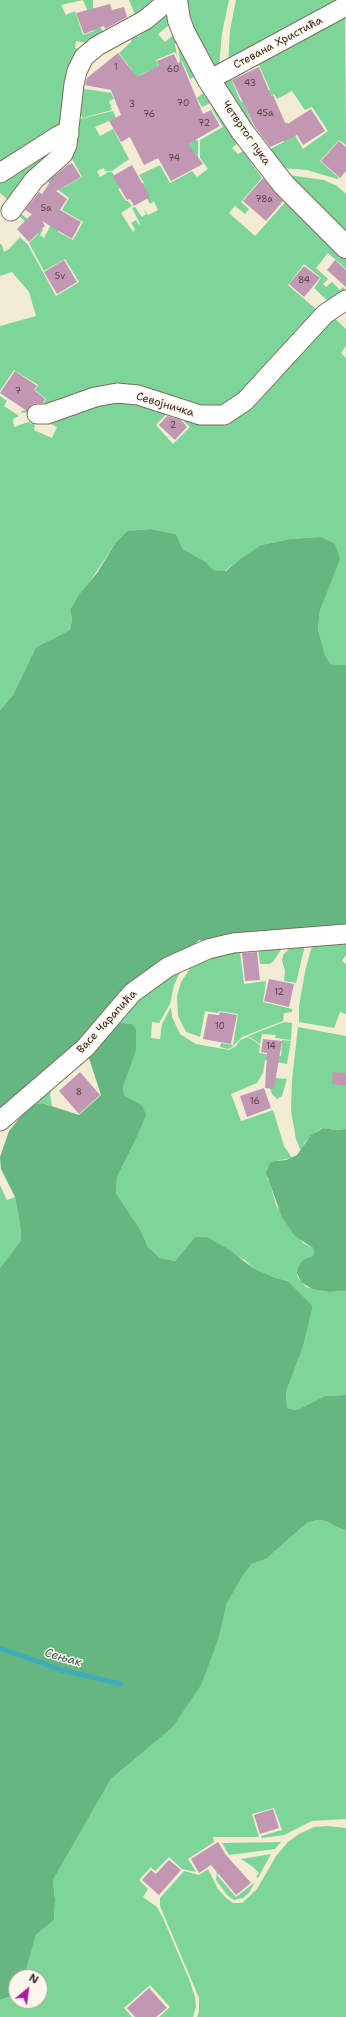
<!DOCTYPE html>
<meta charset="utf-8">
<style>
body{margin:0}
#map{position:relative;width:346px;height:2017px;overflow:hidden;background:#f3ecd5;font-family:"Shantell Sans",sans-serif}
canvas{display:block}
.north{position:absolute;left:8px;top:1969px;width:40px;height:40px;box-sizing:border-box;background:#fbf7ec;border:1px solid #aea59a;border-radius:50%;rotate:29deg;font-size:11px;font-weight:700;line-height:16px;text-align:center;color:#3b2a1e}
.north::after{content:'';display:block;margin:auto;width:14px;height:18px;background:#b5179e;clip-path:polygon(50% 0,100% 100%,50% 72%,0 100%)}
</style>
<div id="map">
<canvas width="346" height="2017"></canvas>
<div class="north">N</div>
</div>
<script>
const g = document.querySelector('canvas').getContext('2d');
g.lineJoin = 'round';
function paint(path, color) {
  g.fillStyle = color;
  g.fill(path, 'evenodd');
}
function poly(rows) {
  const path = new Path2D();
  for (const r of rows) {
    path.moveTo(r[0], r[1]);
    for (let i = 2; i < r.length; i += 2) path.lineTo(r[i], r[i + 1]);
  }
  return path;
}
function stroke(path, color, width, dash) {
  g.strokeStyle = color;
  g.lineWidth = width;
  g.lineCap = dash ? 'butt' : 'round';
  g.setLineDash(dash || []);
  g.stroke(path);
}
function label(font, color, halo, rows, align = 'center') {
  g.font = font + ' "Shantell Sans",sans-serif';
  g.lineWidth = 3;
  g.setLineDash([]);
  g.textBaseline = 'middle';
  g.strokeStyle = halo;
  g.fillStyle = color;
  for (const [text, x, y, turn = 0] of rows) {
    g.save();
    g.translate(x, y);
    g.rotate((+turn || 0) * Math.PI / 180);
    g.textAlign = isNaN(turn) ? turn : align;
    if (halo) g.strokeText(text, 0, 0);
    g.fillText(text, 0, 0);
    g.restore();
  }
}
const green = poly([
 [0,0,93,0,93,24,83,0,61,5,66,15,75,11,83,35,94,31,93,27,98,25,104,32,87,43,76,41,75,48,82,50,59,127,0,169],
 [129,0,160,0,137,20],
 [184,0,229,0,222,33,219,67,213,69,194,36],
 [236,0,335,0,337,6,228,64,230,30],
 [169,9,169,25,158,34,165,42,176,33,180,41,175,44,177,56,175,52,156,60,168,88,160,89,151,70,140,75,154,105,113,85,132,70,119,53,130,43,136,33,138,37,144,32,143,29],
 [345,15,346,145,339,140,320,161,339,178,337,179,307,170,282,168,266,151,284,142,278,127,287,122,303,149,328,131,312,107,305,110,292,91,277,99,274,94,245,107,256,132,223,83,231,79,241,102,270,90,259,65,231,77],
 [182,44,198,75,190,79,182,61,180,61,178,46],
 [79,88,111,93,114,99,109,101,112,110,82,118,82,116,77,116],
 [208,89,215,101,202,107,197,98],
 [218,106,241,141,232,148,238,154,243,151,262,178,241,202,249,209,245,214,235,206,229,213,255,236,288,199,346,256,346,269,328,253,316,268,328,279,323,284,326,287,332,282,340,290,343,287,346,291,329,302,314,288,321,278,304,264,288,285,317,310,318,318,221,411,143,394,22,413,21,411,41,408,46,399,35,390,38,385,14,370,0,391,0,326,36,316,29,292,12,272,0,276,0,244,2,245,4,252,9,249,20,237,28,245,56,296,79,282,65,259,44,271,29,243,38,234,18,215,17,211,43,230,40,235,44,238,52,223,64,222,58,232,73,240,83,222,62,210,69,198,49,183,46,178,67,159,69,162,54,172,62,188,82,177,71,157,73,156,70,151,76,120,113,111,116,118,95,127,100,136,113,129,129,159,112,171,105,171,104,168,97,171,100,177,107,173,106,172,112,172,121,188,118,189,126,201,128,201,132,206,121,213,133,232,135,229,131,223,136,220,139,225,140,224,132,208,135,207,142,217,146,214,143,208,148,215,158,210,154,201,150,204,144,193,142,184,144,183,139,175,160,165,170,183,192,171,197,177,208,169,200,158,200,140,223,127,212,109],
 [186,122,196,140,198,140,198,159,173,129],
 [40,155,47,162,4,210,1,207,7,199,0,193,0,176],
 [288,175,324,180,337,186,346,194,346,236],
 [330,314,346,329,346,346,341,353,346,358,346,665,330,664,325,655,318,629,320,610,326,592,321,537,290,539,261,545,241,558,225,571,212,570,206,562,183,549,176,534,151,529,127,531,116,542,85,589,78,596,70,610,72,619,70,630,36,647,13,695,0,710,0,396,7,401,4,406,19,416,13,419,14,427,28,422,35,425,34,430,52,438,57,427,38,418,102,397,171,409,156,425,173,444,190,427,174,412,210,419],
 [346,939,346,955,342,961,346,964,346,1014,340,1012,334,1028,299,1022,299,1006,305,972,311,949,317,944],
 [284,945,273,962,269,964,260,964,258,949,240,951,244,984,266,981,263,1002,292,1009,292,1012,284,1013,283,1021,242,1037,232,1047,228,1049,220,1047,221,1043,233,1045,238,1014,219,1011,218,1013,205,1011,200,1037,186,1032,178,1016,177,996,181,982,195,961,232,948],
 [305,945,296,983,284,981,285,971,282,961,283,955,292,946],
 [180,972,174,985,170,1004,159,1023,152,1022,151,1038,160,1039,162,1024,171,1007,172,1017,180,1034,196,1044,229,1050,236,1046,240,1040,248,1037,260,1045,259,1053,281,1056,282,1040,291,1041,287,1064,265,1060,263,1073,257,1083,231,1094,241,1121,273,1110,284,1146,292,1158,275,1161,267,1178,270,1183,276,1205,303,1243,313,1248,314,1251,313,1256,297,1273,298,1278,306,1287,312,1289,329,1292,346,1291,346,1395,325,1396,297,1410,287,1408,286,1392,303,1347,313,1306,288,1281,276,1278,253,1268,245,1260,195,1237,175,1261,160,1258,148,1247,140,1229,116,1193,117,1177,136,1139,145,1115,142,1105,124,1095,123,1087,128,1071,132,1024,112,1022,154,981],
 [284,1022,292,1023,291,1040,275,1038,276,1035,262,1034,260,1044,248,1036],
 [298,1027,346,1036,346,1129,335,1130,322,1128,317,1131,305,1142,301,1151,296,1139,291,1111,292,1080],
 [276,1078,287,1079,282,1096,277,1099,272,1094,269,1085],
 [52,1088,50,1094,52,1106,45,1104,33,1104],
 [0,1185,7,1200,15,1197,21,1231,21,1240,0,1268],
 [317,1520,326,1521,336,1527,346,1530,346,1819,312,1821,284,1835,262,1838,261,1836,282,1830,274,1808,252,1814,259,1837,213,1837,214,1842,188,1859,196,1872,182,1869,169,1857,155,1871,151,1867,139,1880,148,1889,143,1897,157,1907,163,1918,189,1979,195,1997,196,2007,193,2017,159,2017,170,2007,150,1985,124,2008,132,2017,0,2017,0,2000,9,1997,16,1990,16,2001,40,2001,40,1977,23,1977,36,1935,54,1920,55,1900,53,1880,111,1779,172,1728,219,1637,227,1603,244,1574,252,1564,266,1559,307,1523],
 [327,1826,346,1828,346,2017,197,2017,199,2011,199,1998,160,1906,160,1898,184,1871,199,1875,208,1869,218,1889,226,1898,233,1903,242,1903,257,1889,276,1856,288,1842,299,1834,314,1827],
 [281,1842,275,1849,229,1855,222,1843],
 [271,1854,258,1878,256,1877,259,1873,253,1867,241,1859],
 [226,1866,217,1875,236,1897,255,1882,249,1893,243,1898,234,1900,227,1895,216,1880,217,1871]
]);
const forest = poly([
 [151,529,176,534,183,549,206,562,213,570,226,571,241,558,261,545,290,539,321,537,335,544,340,559,320,610,318,629,325,655,330,664,346,665,346,925,337,932,203,941,199,940,82,1042,0,1110,0,710,13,695,36,647,70,630,72,619,70,610,78,596,97,573,116,542,127,531],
 [112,1022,132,1024,136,1030,136,1050,123,1087,124,1095,142,1105,146,1115,136,1139,117,1177,116,1193,140,1229,148,1247,160,1258,175,1261,195,1237,207,1237,228,1249,253,1268,276,1278,288,1281,313,1306,303,1347,286,1392,287,1408,297,1410,325,1396,346,1395,346,1530,336,1527,326,1521,317,1520,307,1523,266,1559,252,1564,244,1574,227,1603,219,1637,201,1685,172,1728,111,1779,53,1880,55,1900,54,1920,36,1935,24,1976,16,1977,16,1990,9,1997,0,2000,0,1268,21,1240,21,1231,15,1197,1,1169,0,1157,9,1131,27,1109,33,1104,45,1104,79,1115,101,1095,87,1052],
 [323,1128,335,1130,346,1129,346,1291,329,1292,312,1289,301,1282,297,1273,298,1268,303,1260,313,1256,314,1251,313,1248,295,1236,282,1217,266,1173,270,1163,275,1161,286,1160,297,1155,311,1135]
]);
const stream = poly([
 [0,1648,61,1670,121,1684]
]);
const building = poly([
 [110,4,112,10,124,7,127,17,105,29,104,26,84,34,76,13],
 [118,53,137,77,159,66,157,61,174,54,178,63,181,61,203,114,211,110,220,126,188,144,203,164,171,181,158,158,144,165,130,137,121,142,109,121,121,115,111,90,85,85,87,78],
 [259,67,271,96,273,95,286,125,311,109,325,131,303,145,297,135,270,147,255,127,232,80],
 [339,141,346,147,346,171,340,178,321,161],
 [72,163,81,177,56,191,67,199,60,210,81,222,72,239,42,221,45,226,29,242,17,229,32,214,25,210,39,192,42,194,54,176,68,165],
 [132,165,150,197,134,206,130,199,127,200,113,176],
 [263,178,283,201,266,221,243,201],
 [64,260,77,282,57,294,44,272],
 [335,260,346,270,346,287,327,270],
 [304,266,320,278,304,297,289,284],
 [15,371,37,386,34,390,45,399,43,403,32,404,27,411,0,393],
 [167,416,181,420,187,427,175,440,159,425],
 [257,952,260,980,245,981,242,953],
 [269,979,294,984,289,1007,264,1001],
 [220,1012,237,1015,231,1044,203,1039,208,1014,219,1015],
 [263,1039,282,1041,274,1089,265,1088,267,1053,261,1052],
 [80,1072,100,1095,79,1114,59,1091],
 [333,1072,346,1073,346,1086,332,1084],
 [264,1088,271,1108,247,1117,240,1096],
 [273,1809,279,1828,260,1834,254,1815],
 [218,1842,226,1855,251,1883,236,1895,211,1865,199,1873,191,1859],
 [169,1860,181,1870,159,1895,142,1880,151,1870,156,1874],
 [149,1988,167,2008,156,2017,135,2017,127,2008]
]);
const street = poly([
 [209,80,346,6],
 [0,173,58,136,64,133,69,134],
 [11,211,34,180,63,154,67,145,74,84,77,71,84,57,97,46,145,20,169,0],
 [37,414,47,414,95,397,117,393,138,395,200,415,224,415,245,401,325,314,346,300],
 [0,1121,85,1048,132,993,168,967,208,949,233,943,346,934]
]);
const secondary = poly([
 [176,0,179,20,184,33,209,80,242,131,284,185,346,247]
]);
const numberNames = [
 ["1",116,68],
 ["60",173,70],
 ["43",250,84],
 ["70",183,104],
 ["3",132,105],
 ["45a",265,114],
 ["76",149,115],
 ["72",204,124],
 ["74",174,159],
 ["78a",264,200],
 ["5a",46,209],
 ["5v",60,277],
 ["84",304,281],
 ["7",18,392],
 ["2",173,426],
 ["12",279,993],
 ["10",220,1027],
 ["14",271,1047],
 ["8",79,1093],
 ["16",255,1102]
];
const streetNames = [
 ["Стевана Христића",278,43,-28],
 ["Четвртог пука",246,133,55],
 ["Севојничка",165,405,17],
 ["Васе Чарапића",107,1022,-47]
];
const waterNames = [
 ["Сењак",63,1658,16]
];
paint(green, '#7dd599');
paint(forest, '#66b681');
stroke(stream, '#3dadb9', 5);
paint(building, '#c197b3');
stroke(street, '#7b6e5e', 21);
stroke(secondary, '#7b6e5e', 24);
stroke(street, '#fff', 19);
stroke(secondary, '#fff', 22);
label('9px', '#5c4543', null, numberNames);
label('11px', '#3b2a1e', '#fbf7ec', streetNames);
label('italic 12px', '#3c5e5c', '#fbf7ec', waterNames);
</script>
